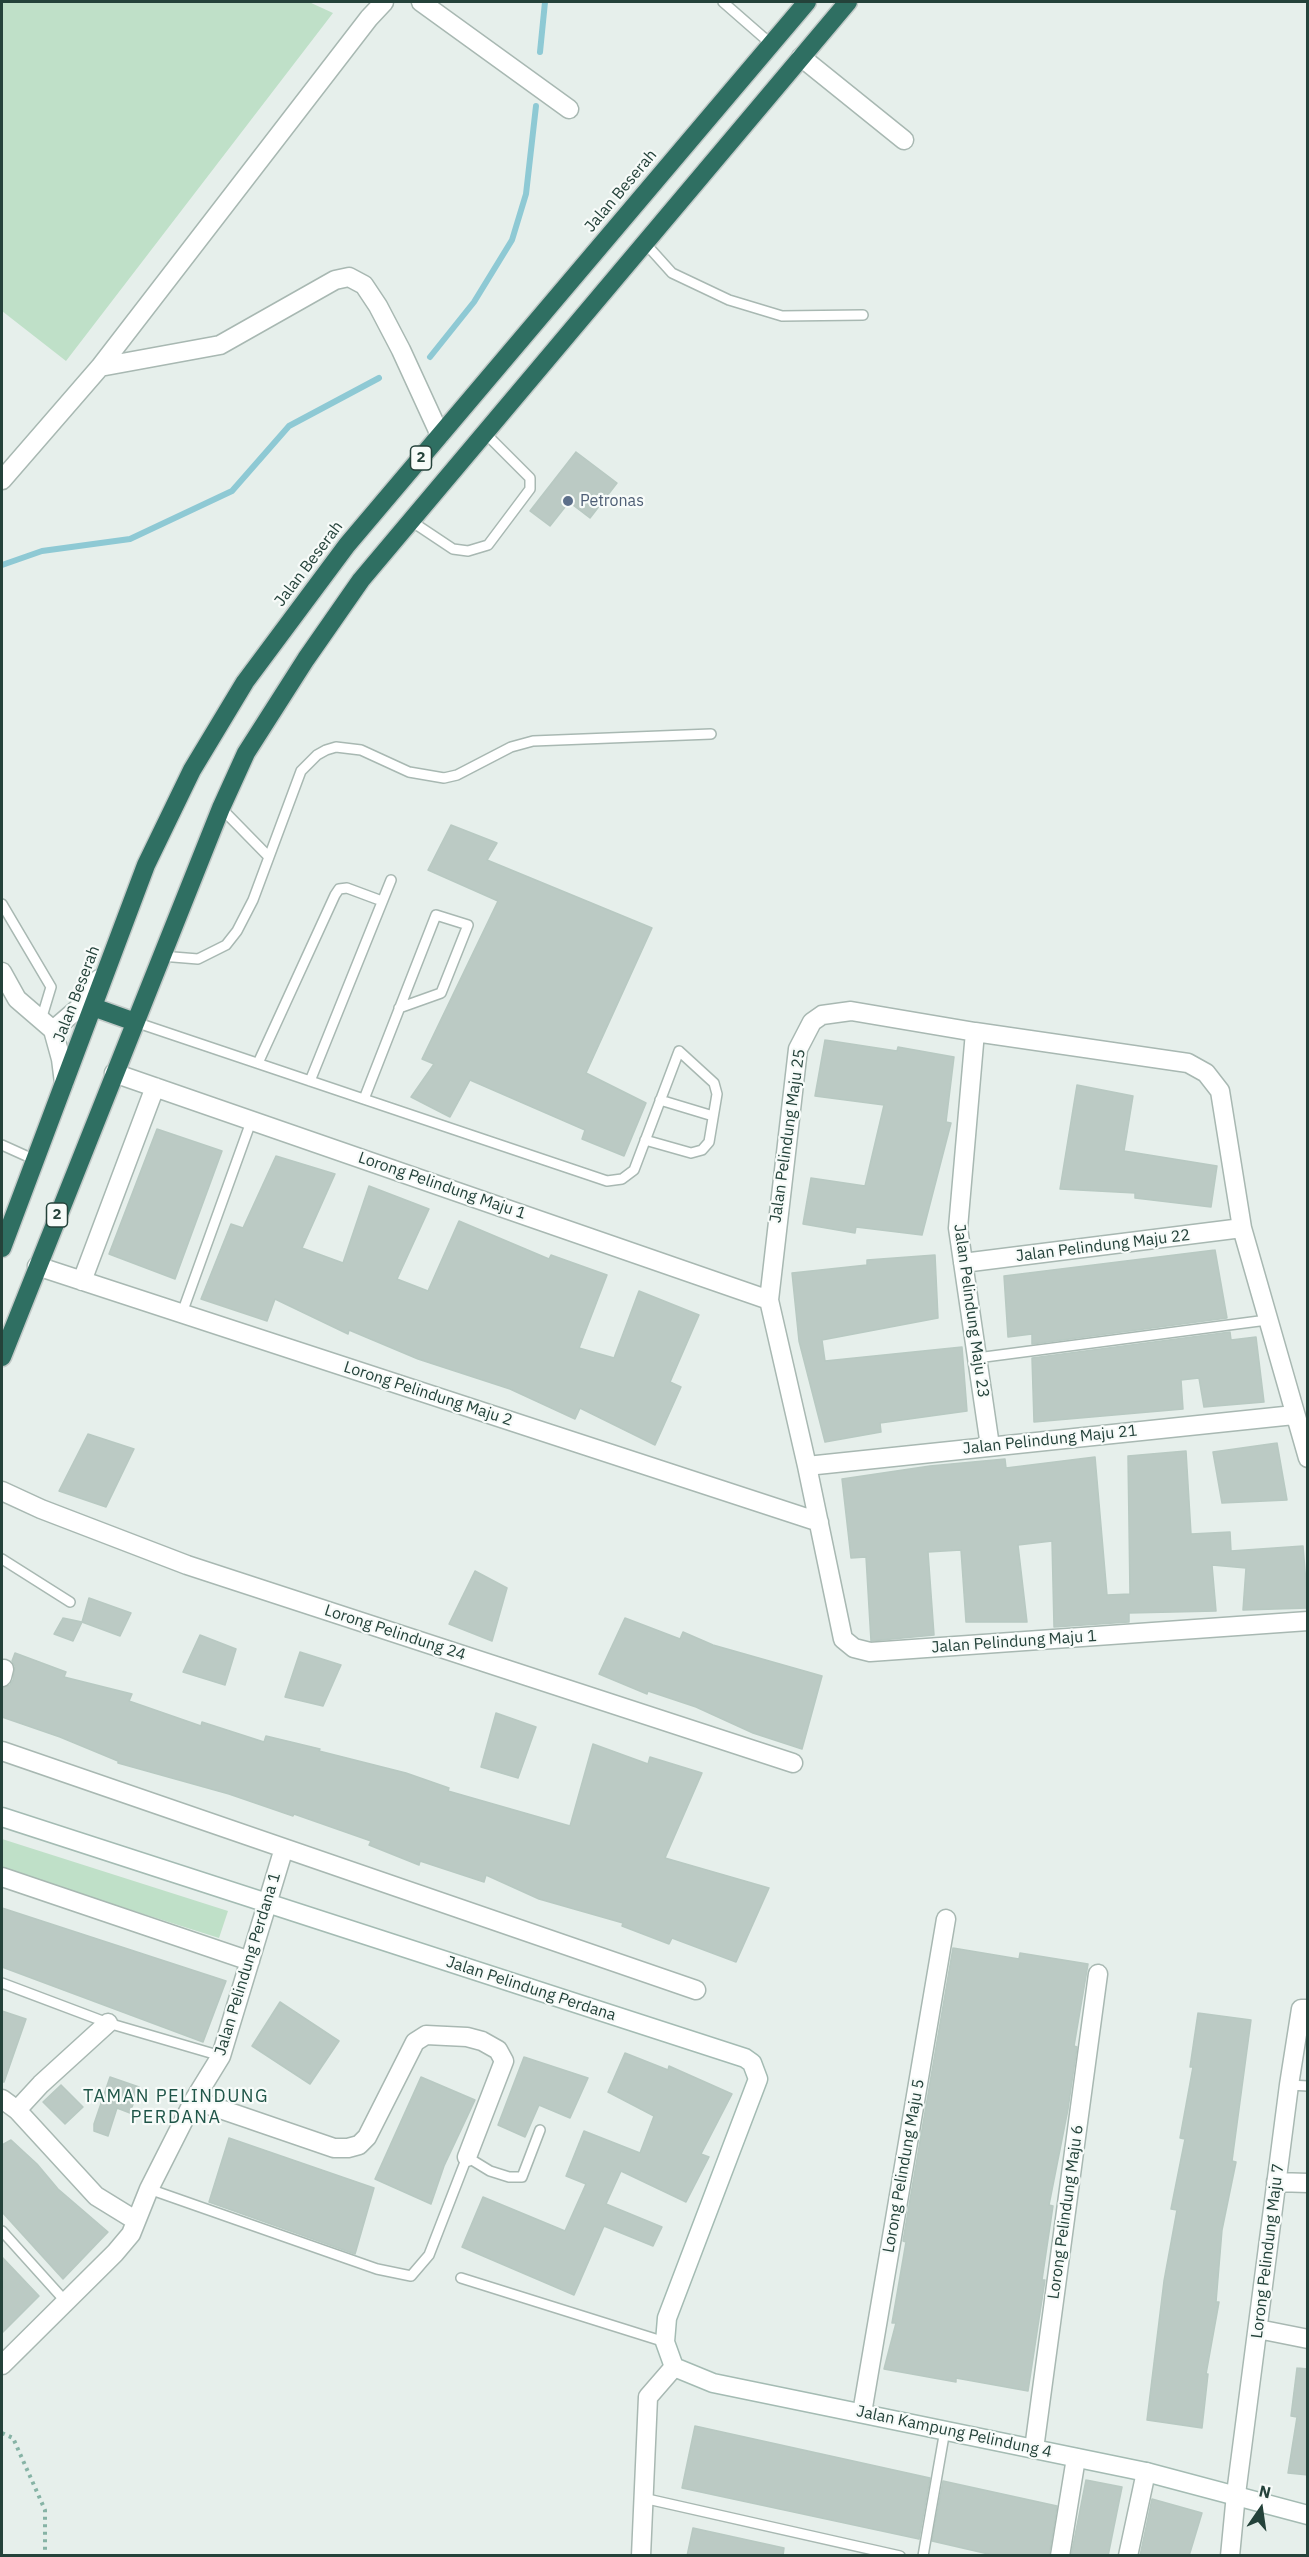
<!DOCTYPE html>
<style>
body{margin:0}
#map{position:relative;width:1309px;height:2557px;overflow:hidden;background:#e6efeb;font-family:"IBM Plex Sans",sans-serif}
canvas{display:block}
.frame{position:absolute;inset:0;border:3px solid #24423a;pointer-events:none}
.north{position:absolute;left:1231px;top:2479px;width:60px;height:60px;-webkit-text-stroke:4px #f7fbf9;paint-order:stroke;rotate:13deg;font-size:16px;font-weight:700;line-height:24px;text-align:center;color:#24423a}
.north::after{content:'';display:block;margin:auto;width:21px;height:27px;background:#24423a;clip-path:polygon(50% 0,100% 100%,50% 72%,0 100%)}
</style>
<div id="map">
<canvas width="1309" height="2557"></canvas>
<div class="frame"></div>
<div class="north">N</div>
</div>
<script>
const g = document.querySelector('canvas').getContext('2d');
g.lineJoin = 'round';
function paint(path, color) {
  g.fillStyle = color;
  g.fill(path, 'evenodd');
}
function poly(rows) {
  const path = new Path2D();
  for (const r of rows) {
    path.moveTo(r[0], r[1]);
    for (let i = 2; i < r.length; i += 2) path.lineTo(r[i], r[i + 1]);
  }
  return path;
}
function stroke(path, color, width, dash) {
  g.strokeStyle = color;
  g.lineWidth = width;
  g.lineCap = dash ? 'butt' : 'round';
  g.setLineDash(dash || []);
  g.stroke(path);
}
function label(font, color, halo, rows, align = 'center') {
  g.font = font + ' "IBM Plex Sans",sans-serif';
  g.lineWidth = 4.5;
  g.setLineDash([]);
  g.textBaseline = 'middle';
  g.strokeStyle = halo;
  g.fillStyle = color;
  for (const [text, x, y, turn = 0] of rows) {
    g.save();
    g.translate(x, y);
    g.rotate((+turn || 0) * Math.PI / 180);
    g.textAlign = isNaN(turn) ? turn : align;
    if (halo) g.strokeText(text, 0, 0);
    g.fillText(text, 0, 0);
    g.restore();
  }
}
const green = poly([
 [2,2,309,2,333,13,66,361,2,311],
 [2,1839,228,1911,219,1938,2,1869]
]);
const stream = poly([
 [540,52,545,2],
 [430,357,474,302,512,240,526,194,536,106],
 [2,565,42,551,130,539,232,491,289,426,379,378]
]);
const building = poly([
 [576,452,617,483,590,518,569,502,550,526,530,511,576,452],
 [451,825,497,843,487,860,652,928,586,1073,646,1103,624,1156,582,1139,585,1130,470,1080,450,1117,411,1097,434,1064,422,1059,498,901,428,870,451,825],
 [825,1040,897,1051,898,1047,954,1057,946,1122,951,1123,922,1235,856,1227,855,1233,803,1224,811,1178,865,1186,884,1105,815,1096,825,1040],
 [1077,1085,1133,1096,1124,1151,1217,1166,1211,1207,1135,1198,1135,1193,1060,1189,1077,1085],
 [157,1129,222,1151,175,1279,109,1254,157,1129],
 [276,1156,335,1174,302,1248,343,1263,369,1186,429,1209,397,1279,428,1291,459,1221,549,1259,551,1255,607,1275,579,1348,614,1358,639,1291,699,1315,670,1382,681,1387,655,1445,580,1408,575,1419,510,1389,418,1359,349,1330,348,1334,275,1299,267,1321,201,1299,231,1224,243,1228,276,1156],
 [1215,1250,1227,1318,1032,1344,1032,1334,1008,1337,1004,1276,1215,1250],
 [935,1255,938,1318,822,1340,825,1361,962,1347,967,1411,880,1423,881,1432,825,1442,799,1341,792,1273,867,1265,867,1260,935,1255],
 [1230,1332,1231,1340,1256,1337,1264,1402,1204,1407,1199,1378,1181,1380,1183,1409,1034,1422,1032,1358,1230,1332],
 [88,1434,134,1449,106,1507,59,1491,88,1434],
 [1277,1443,1287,1500,1222,1503,1213,1452,1277,1443],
 [1186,1451,1191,1534,1230,1532,1231,1551,1303,1546,1308,1608,1243,1610,1246,1568,1212,1565,1216,1611,1129,1613,1129,1622,1054,1627,1052,1541,1018,1545,1027,1622,966,1622,961,1550,928,1552,934,1635,871,1641,866,1557,851,1558,842,1479,930,1466,1005,1459,1006,1468,1095,1457,1107,1595,1130,1594,1128,1456,1186,1451],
 [475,1571,507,1588,492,1641,449,1624,475,1571],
 [89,1598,131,1613,120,1636,82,1622,89,1598],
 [63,1618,82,1622,73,1641,54,1634,63,1618],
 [625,1618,680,1639,683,1632,713,1645,822,1676,802,1749,753,1733,696,1707,648,1691,647,1694,599,1674,625,1618],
 [200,1635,236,1649,225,1685,183,1672,200,1635],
 [300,1652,341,1665,323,1706,285,1697,300,1652],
 [15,1653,66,1672,64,1677,132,1694,129,1701,201,1726,202,1722,264,1742,266,1736,320,1749,319,1751,406,1773,449,1788,448,1791,570,1826,593,1744,648,1764,650,1757,702,1773,665,1858,769,1888,736,1962,672,1938,669,1944,622,1926,623,1923,539,1899,486,1875,484,1882,420,1861,419,1865,369,1845,371,1841,294,1814,293,1816,229,1794,118,1763,118,1761,60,1737,2,1717,2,1688,10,1685,13,1680,15,1666,12,1661,15,1653],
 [496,1713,536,1727,518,1778,481,1767,496,1713],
 [2,1908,226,1981,203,2042,2,1967,2,1908],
 [953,1948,1019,1959,1020,1953,1088,1964,1074,2046,1077,2047,1068,2109,1049,2205,1053,2206,1042,2280,1045,2280,1028,2391,956,2378,956,2382,884,2369,896,2323,892,2323,906,2242,903,2241,953,1948],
 [280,2002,339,2041,310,2084,252,2046,280,2002],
 [2,2011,26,2019,4,2082,2,2082,2,2011],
 [1198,2013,1251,2020,1232,2161,1236,2162,1222,2230,1216,2302,1219,2302,1206,2374,1208,2374,1202,2428,1147,2420,1164,2281,1177,2210,1171,2209,1185,2139,1180,2138,1193,2067,1190,2067,1198,2013],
 [625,2053,668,2070,669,2066,732,2094,701,2154,709,2157,686,2202,621,2171,606,2204,662,2227,653,2246,604,2226,574,2295,462,2247,483,2197,565,2231,586,2184,566,2176,584,2131,640,2153,654,2116,608,2092,625,2053],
 [524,2057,588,2078,570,2118,539,2105,525,2137,498,2125,524,2057],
 [110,2077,139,2087,130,2113,117,2108,108,2136,94,2131,94,2124,110,2077],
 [421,2077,475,2100,444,2166,431,2204,375,2179,421,2077],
 [61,2085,83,2107,65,2124,43,2102,61,2085],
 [229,2138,374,2188,355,2254,209,2202,229,2138],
 [11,2140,37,2164,58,2189,108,2232,63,2279,2,2212,2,2145,11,2140],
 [2,2257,39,2296,2,2333,2,2257],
 [1297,2368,1308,2369,1308,2475,1288,2473,1297,2417,1291,2416,1297,2368],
 [695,2426,930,2478,919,2539,682,2488,695,2426],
 [1086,2480,1122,2487,1108,2556,1071,2556,1086,2480],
 [943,2481,1057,2506,1049,2556,997,2556,932,2541,943,2481],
 [1152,2499,1202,2513,1189,2556,1140,2556,1152,2499],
 [693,2528,784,2548,783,2556,687,2556,693,2528]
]);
const path = poly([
 [2,2433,13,2438,45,2510,45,2556]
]);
const lane = poly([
 [723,2,771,44],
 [645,243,672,273,729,300,782,316,863,315],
 [411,521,453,549,468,551,488,545,530,489,530,478,485,433],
 [221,808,269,857],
 [2,904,51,987,41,1020],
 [161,956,198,959,226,945,237,931,253,900,301,771,317,755,326,750,336,747,361,750,409,772,444,778,457,775,511,747,533,741,711,734],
 [135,1022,607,1181,622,1179,634,1170,679,1051,714,1083,717,1094,709,1142,702,1150,691,1153,645,1140],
 [258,1063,335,895,339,889,347,888,382,901],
 [310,1081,391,880],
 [364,1099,436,915,468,925,441,993,399,1008],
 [660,1100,713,1116],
 [2,1145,33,1159],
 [182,1313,252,1119],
 [977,1358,1267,1320],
 [2,1559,70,1602],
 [2,1983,108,2023,221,2056],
 [1289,2085,1308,2086],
 [149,2189,377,2269,411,2276,429,2255,467,2157,490,2171,509,2177,522,2177,540,2130],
 [2,2231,66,2302],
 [461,2278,665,2342],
 [643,2498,900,2556],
 [923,2556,945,2430]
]);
const street = poly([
 [421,2,569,109],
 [801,57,904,140],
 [100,367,220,345,335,280,349,277,364,285,378,306,401,350,440,435],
 [2,480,100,367,369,18,384,2],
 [2,972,17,999,53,1030,61,1059,64,1083],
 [53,1030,81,1006,99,979],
 [975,1032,958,1228,990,1446],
 [114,1073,769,1300],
 [963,1263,1242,1228],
 [37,1266,819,1522],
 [82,1281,155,1087],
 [1308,1458,1242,1228,1220,1091,1206,1073,1188,1063,975,1032,851,1011,822,1015,812,1022,798,1049,769,1300,807,1466,843,1639,854,1648,870,1652,1308,1621],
 [807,1466,1294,1415],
 [2,1491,41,1509,187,1565,793,1763],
 [2,1677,4,1669],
 [2,1751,696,1990],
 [2,1877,250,1961],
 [2,2099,17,2110,96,2196,135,2220],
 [194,2100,334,2148,348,2148,359,2145,367,2137,415,2042,426,2035,467,2037,482,2041,498,2050,504,2061,467,2157],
 [17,2110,41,2084,108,2023],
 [1276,2182,1308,2183],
 [1258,2329,1308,2339],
 [2,2365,115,2253,131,2234,149,2189,194,2100,221,2056,284,1848],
 [862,2413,946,1919],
 [1034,2449,1098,1974],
 [641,2556,648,2397,674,2367],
 [1060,2556,1076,2458],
 [1128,2556,1146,2472],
 [1230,2556,1236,2494,1289,2085,1301,2009,1308,2009]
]);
const secondary = poly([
 [2,1817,745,2058,752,2063,758,2079,667,2318,665,2342,674,2367,713,2383,1146,2472,1308,2515]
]);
const highway = poly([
 [93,1007,135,1022],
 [2,1248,146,865,192,770,245,682,347,545,807,2],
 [2,1357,221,808,246,753,306,659,361,580,848,2]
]);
const markers = [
 [568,501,6,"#5c6f8a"]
];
const shields = [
 [421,458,21],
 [57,1215,21]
];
const shieldNames = [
 ["2",421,458],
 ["2",57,1215]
];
const streetNames = [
 ["Jalan Beserah",621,191,-50],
 ["Jalan Beserah",309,564,-53],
 ["Jalan Beserah",77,994,-69],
 ["Jalan Pelindung Maju 25",788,1136,-82],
 ["Lorong Pelindung Maju 1",442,1186,19],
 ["Jalan Pelindung Maju 22",1103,1246,-7],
 ["Jalan Pelindung Maju 23",971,1311,82],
 ["Lorong Pelindung Maju 2",428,1394,18],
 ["Jalan Pelindung Maju 21",1050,1440,-6],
 ["Lorong Pelindung 24",395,1633,18],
 ["Jalan Pelindung Maju 1",1014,1642,-4],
 ["Jalan Pelindung Perdana 1",248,1964,-73],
 ["Jalan Pelindung Perdana",531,1989,18],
 ["Lorong Pelindung Maju 5",904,2166,-80],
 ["Lorong Pelindung Maju 6",1066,2212,-82],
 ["Lorong Pelindung Maju 7",1268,2251,-83],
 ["Jalan Kampung Pelindung 4",954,2432,12]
];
const serviceNames = [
 ["Petronas",580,501]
];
const neighbourhoodNames = [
 ["TAMAN PELINDUNG",176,2097],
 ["PERDANA",176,2118]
];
paint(green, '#bfe0c8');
stroke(stream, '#8ec9d4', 6);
paint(building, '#bbcac4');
stroke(building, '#b8c9c2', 1.5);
stroke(lane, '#a8b8b2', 12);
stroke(street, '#a8b8b2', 21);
stroke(secondary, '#a4bbb3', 21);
stroke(highway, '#c2cac8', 21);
stroke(path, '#86b3a5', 4, [3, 4.5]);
stroke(lane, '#fff', 9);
stroke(street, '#fff', 18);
stroke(secondary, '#fff', 18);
stroke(highway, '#2f6f62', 18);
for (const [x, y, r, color] of markers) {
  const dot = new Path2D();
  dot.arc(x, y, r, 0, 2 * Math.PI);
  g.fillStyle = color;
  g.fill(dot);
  stroke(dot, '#f7fbf9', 2);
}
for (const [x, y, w] of shields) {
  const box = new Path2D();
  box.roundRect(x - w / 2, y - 12, w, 24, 4.5);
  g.fillStyle = '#f7fbf9';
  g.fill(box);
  stroke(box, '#24423a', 1.5);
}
label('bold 15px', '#24423a', null, shieldNames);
label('16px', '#24423a', '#f7fbf9', streetNames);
label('16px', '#4e5e75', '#f7fbf9', serviceNames, 'left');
g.letterSpacing = '1.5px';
label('18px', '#1f5548', '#f7fbf9', neighbourhoodNames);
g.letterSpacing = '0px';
</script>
